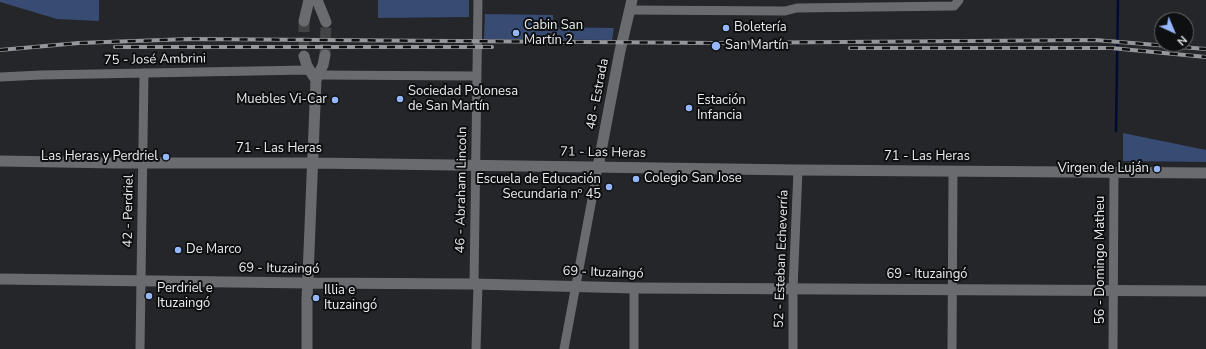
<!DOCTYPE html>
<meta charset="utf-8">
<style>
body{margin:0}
#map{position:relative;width:1206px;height:349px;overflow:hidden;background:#242629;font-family:"Nunito Sans",sans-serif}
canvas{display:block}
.north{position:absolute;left:1154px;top:12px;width:40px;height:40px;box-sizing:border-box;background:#0e0f10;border:1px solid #666768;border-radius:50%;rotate:136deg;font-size:11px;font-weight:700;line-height:16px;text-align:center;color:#eaebed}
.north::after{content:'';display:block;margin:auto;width:14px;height:18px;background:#94b7fd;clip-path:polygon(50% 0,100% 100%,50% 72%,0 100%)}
</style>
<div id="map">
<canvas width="1206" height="349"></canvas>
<div class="north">N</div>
</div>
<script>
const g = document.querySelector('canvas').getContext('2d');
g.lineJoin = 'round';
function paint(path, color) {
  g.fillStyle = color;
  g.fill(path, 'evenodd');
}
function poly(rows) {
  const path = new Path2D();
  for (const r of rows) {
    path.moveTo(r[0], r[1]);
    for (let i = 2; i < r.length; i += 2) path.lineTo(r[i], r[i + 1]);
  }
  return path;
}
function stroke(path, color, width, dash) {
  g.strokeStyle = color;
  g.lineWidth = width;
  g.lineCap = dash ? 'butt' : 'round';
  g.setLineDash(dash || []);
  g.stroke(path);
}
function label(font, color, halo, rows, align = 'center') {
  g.font = font + ' "Nunito Sans",sans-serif';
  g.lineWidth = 4;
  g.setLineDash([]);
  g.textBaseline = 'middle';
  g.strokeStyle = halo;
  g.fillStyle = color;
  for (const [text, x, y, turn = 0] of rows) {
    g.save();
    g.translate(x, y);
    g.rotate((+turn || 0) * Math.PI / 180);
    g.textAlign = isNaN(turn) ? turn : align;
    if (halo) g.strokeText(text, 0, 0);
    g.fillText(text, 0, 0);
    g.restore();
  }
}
const green = poly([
 [0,0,99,0,99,21,57,19,0,2],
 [378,0,469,0,469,17,378,18],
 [485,14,553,15,554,27,614,28,612,40,484,39],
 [1123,133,1206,150,1206,162,1123,161]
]);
const stream = poly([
 [1116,131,1118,1]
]);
const tertiaryTunnel = poly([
 [304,21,304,56],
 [325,55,326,22]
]);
const minor = poly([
 [630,10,785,11,797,8,954,6,959,0],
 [318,75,477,76],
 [0,77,41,75,306,70,311,71],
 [474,284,478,0],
 [140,349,144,73],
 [476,349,478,284],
 [564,349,598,167],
 [634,349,634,288],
 [793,349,793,289,798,170],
 [952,349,953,171],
 [1113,349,1114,172]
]);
const tertiary = poly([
 [317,0,326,22],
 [304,21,309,0],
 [304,56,307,66,316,80],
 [0,161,117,163,314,163,798,170,1206,173],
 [598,167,620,51,632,0],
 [0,279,308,283,474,284,634,288,1206,291],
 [307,349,307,300,316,80,323,65,325,55]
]);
const rail = poly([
 [115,47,492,47],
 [850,48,1111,48,1206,57],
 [0,50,79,43,190,39,716,43,1095,40,1206,49]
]);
const markers = [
 [726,28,4,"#94b7fd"],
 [516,33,4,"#94b7fd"],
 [716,46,5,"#94b7fd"],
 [400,99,4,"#94b7fd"],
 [335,100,4,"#94b7fd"],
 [689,108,4,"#94b7fd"],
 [166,157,4,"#94b7fd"],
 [1157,169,4,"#94b7fd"],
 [636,179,4,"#94b7fd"],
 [609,187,4,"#94b7fd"],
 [178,250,4,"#94b7fd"],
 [149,296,4,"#94b7fd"],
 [316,298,4,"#94b7fd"]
];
const poiNames = [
 ["Cabin San",524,26],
 ["Martín 2",524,41],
 ["Boletería",734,28],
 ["San Martín",725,46],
 ["Sociedad Polonesa",408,92],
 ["de San Martín",408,107],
 ["Muebles Vi-Car",327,100,"right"],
 ["Estación",697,101],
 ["Infancia",697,116],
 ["Las Heras y Perdriel",158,157,"right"],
 ["Virgen de Luján",1149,169,"right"],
 ["Colegio San Jose",644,179],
 ["Escuela de Educación",601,180,"right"],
 ["Secundaria nº 45",601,195,"right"],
 ["De Marco",186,250],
 ["Perdriel e",157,289],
 ["Ituzaingó",157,304],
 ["Illia e",324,291],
 ["Ituzaingó",324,306]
];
const streetNames = [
 ["75 - José Ambrini",155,60,-1],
 ["48 - Estrada",598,94,-79],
 ["71 - Las Heras",279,149],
 ["71 - Las Heras",603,153,1],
 ["71 - Las Heras",927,157],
 ["46 - Abraham Lincoln",462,190,-89],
 ["42 - Perdriel",129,211,-89],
 ["52 - Esteban Echeverría",782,259,-88],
 ["56 - Domingo Matheu",1101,260,-90],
 ["69 - Ituzaingó",279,269,1],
 ["69 - Ituzaingó",603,273,2],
 ["69 - Ituzaingó",927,275]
];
paint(green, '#384b72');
stroke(stream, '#010b31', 2.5);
stroke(tertiaryTunnel, '#424446', 11, [11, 5.5]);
stroke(minor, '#696b6f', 9);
stroke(tertiary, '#696b6f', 11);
stroke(rail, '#96979a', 4);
stroke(rail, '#0e0f10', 2.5, [8]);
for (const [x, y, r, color] of markers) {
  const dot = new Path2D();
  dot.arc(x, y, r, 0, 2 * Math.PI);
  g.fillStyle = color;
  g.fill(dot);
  stroke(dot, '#0e0f10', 1.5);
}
label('13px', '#eaebed', '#0e0f10', poiNames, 'left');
label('13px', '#eaebed', '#0e0f10', streetNames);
</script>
